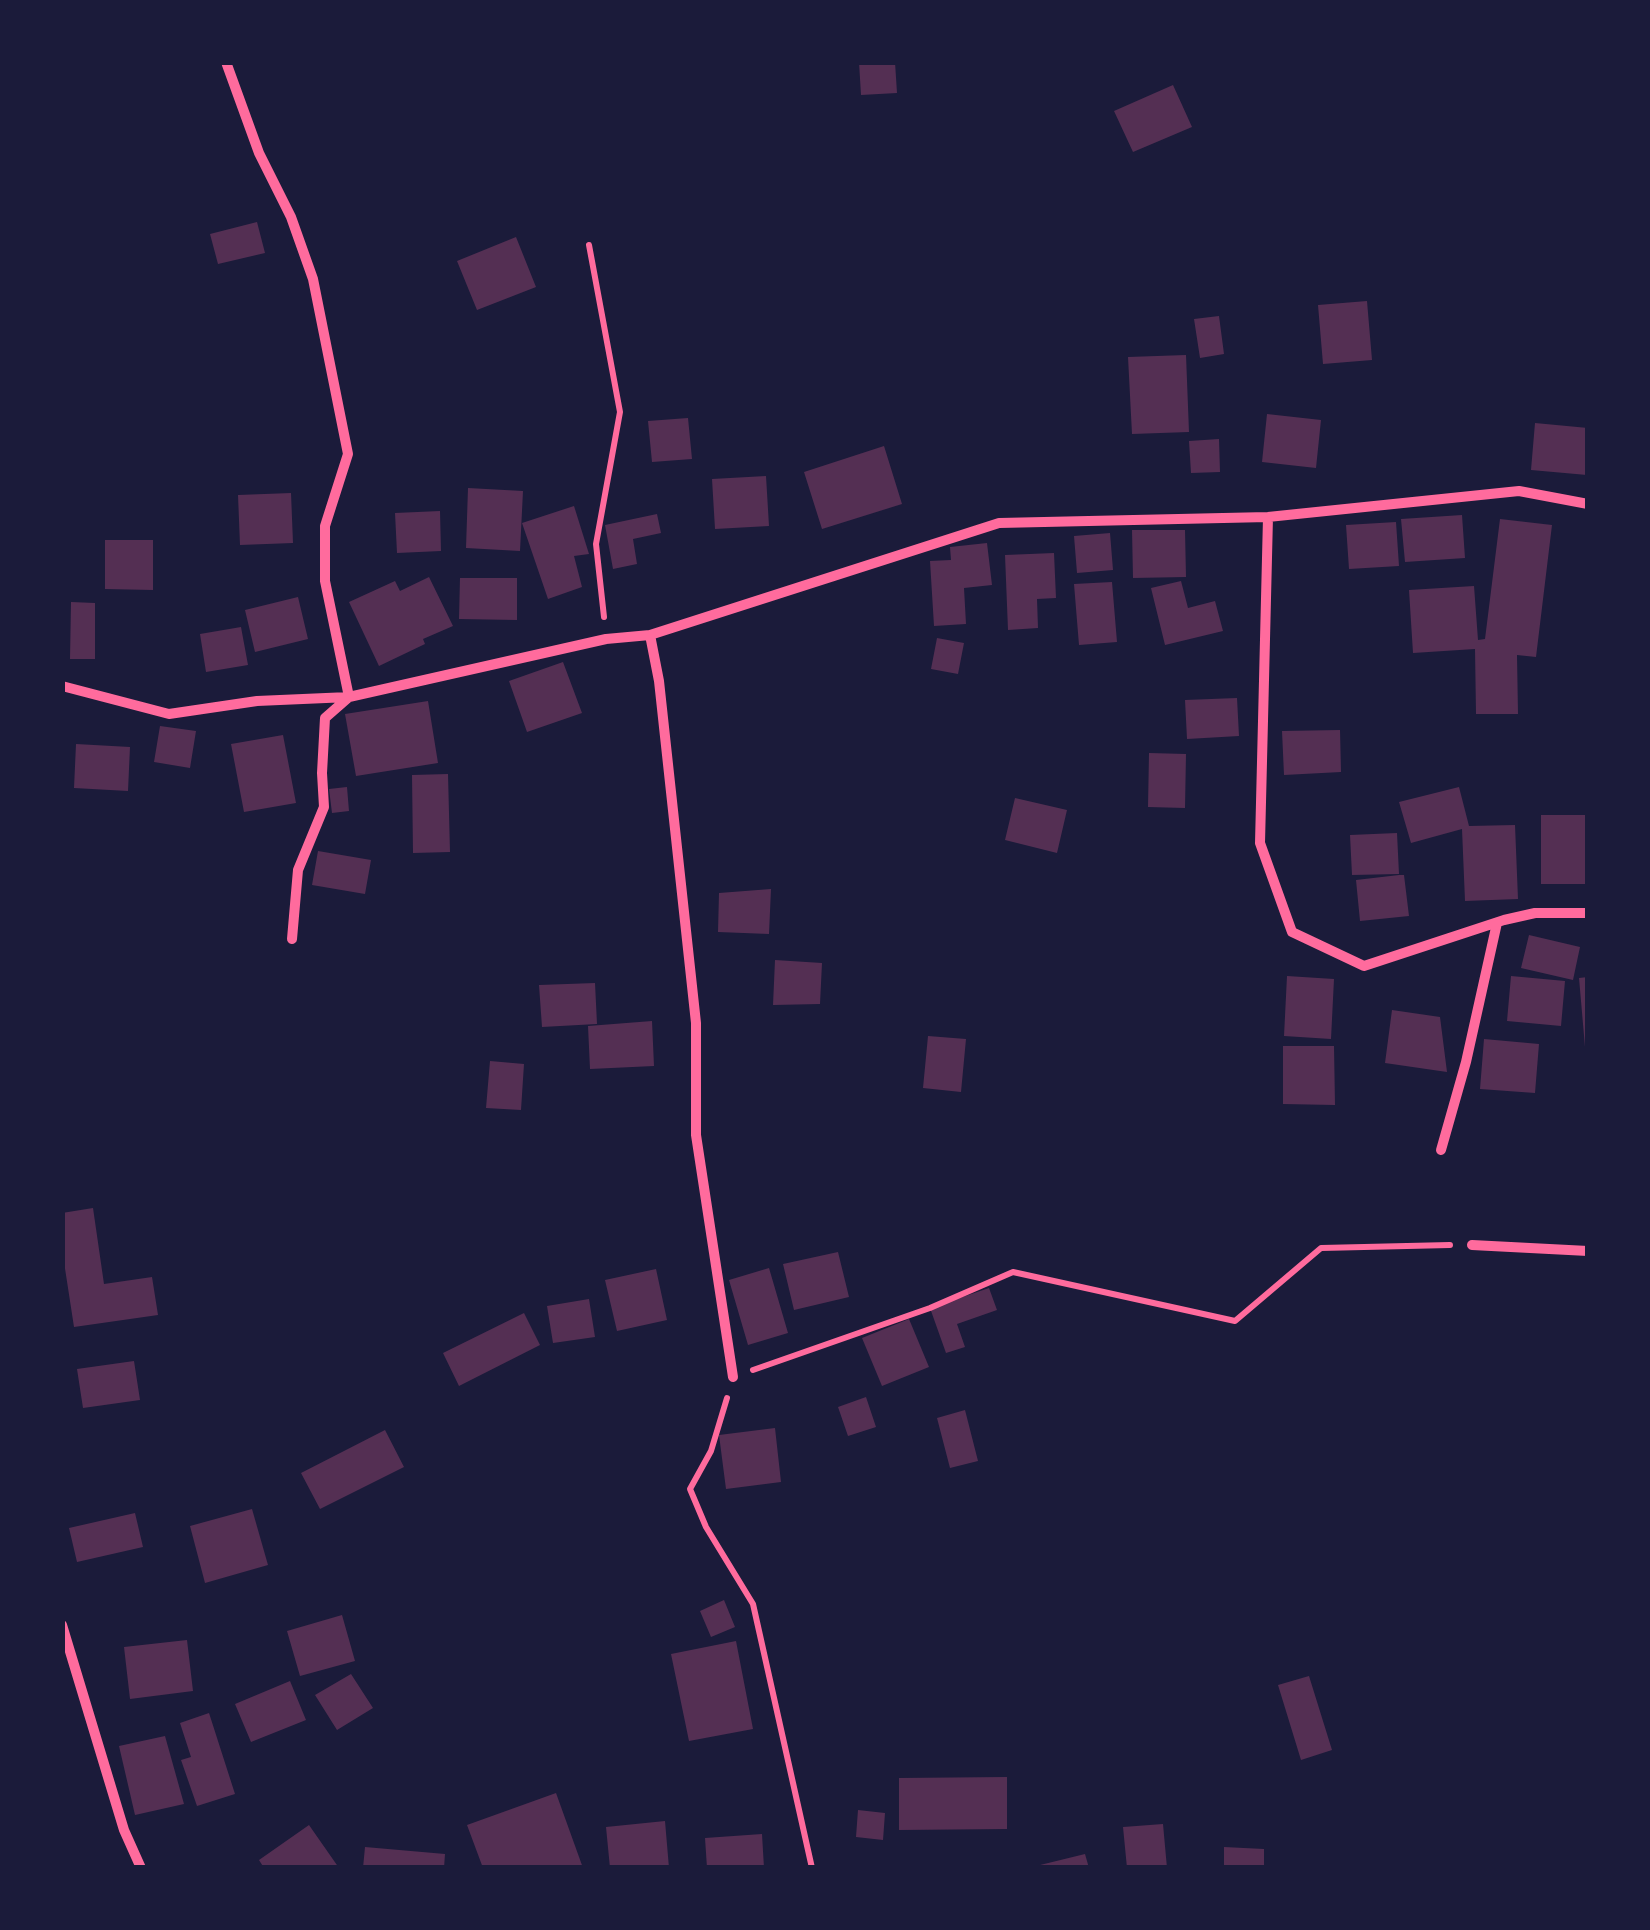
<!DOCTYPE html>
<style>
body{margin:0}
#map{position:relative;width:1650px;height:1930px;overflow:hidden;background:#1b1b3a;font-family:"Nunito Sans",sans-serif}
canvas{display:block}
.frame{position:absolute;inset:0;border:65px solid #1b1b3a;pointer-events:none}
</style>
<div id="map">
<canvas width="1650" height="1930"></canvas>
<div class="frame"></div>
</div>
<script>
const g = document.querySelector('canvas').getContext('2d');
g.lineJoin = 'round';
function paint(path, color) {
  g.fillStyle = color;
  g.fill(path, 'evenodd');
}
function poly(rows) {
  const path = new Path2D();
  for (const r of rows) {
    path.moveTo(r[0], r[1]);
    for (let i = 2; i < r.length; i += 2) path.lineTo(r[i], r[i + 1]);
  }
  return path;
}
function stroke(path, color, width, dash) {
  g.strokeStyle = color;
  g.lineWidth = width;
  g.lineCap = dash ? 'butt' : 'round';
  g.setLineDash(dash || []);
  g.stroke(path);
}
const building = poly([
 [859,62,895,62,897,93,861,95],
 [1173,85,1192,127,1133,152,1114,111],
 [257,222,265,253,218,264,210,234],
 [516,237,536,287,477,310,457,261],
 [1367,301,1372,360,1323,364,1318,305],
 [1219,316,1224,354,1200,358,1194,319],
 [1186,355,1189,432,1132,434,1128,357],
 [1267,414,1321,420,1316,468,1262,462],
 [688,418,692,459,652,462,648,421],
 [1535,423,1588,428,1587,475,1531,470],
 [1219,439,1220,472,1191,473,1189,441],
 [884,446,902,504,822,529,804,472],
 [766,476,769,526,715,529,712,479],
 [468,488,523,491,520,551,466,548],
 [291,493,293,543,240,545,238,495],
 [574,506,589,554,574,556,582,587,548,599,522,523],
 [440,511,441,551,397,553,395,513],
 [657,514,661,533,633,539,637,564,613,569,605,525],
 [1462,515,1465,558,1405,562,1401,519],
 [1500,519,1552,525,1536,657,1517,655,1518,714,1476,714,1475,649,1413,653,1409,590,1474,586,1478,640,1485,639],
 [1396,522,1399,566,1349,569,1346,525],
 [1132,530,1185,530,1186,577,1133,578],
 [1110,533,1113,570,1077,573,1074,536],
 [105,540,153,540,153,590,105,589],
 [987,543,992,585,964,588,966,624,934,626,930,561,951,560,950,547],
 [1054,553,1056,598,1037,599,1038,628,1008,630,1005,555],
 [429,577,453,626,423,639,425,644,379,666,349,602,395,581,400,591],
 [460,578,517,578,517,620,459,619],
 [1181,581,1188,608,1215,601,1223,631,1165,645,1151,588],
 [1112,582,1117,642,1079,645,1074,584],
 [298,597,308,639,255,652,245,610],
 [71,602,95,603,95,659,70,659],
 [241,627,248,665,206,672,200,634],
 [937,638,964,643,958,674,931,669],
 [563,662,582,713,527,732,509,681],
 [1237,698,1239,736,1187,739,1185,700],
 [428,701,438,763,356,776,345,714],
 [160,726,196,731,190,768,154,762],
 [1340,730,1341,772,1284,775,1282,731],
 [283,735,296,803,244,812,231,744],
 [76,744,130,747,128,791,74,788],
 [1149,753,1186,754,1185,808,1148,807],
 [448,774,450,852,413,853,412,775],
 [347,787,349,811,332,813,329,789],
 [1459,787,1469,826,1515,825,1518,899,1465,901,1462,829,1411,843,1399,802],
 [1015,798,1067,810,1057,853,1005,840],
 [1541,815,1586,815,1585,884,1541,884],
 [1397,833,1399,874,1352,875,1350,835],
 [318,851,371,860,365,894,312,885],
 [1399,875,1404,875,1409,916,1360,921,1356,880],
 [771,889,769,934,718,932,719,893],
 [1529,935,1580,947,1573,980,1521,968],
 [775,960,822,963,820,1004,773,1005],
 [1287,976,1334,979,1331,1039,1284,1036],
 [1511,976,1565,981,1561,1026,1507,1021],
 [1588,977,1588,1047,1585,1047,1579,978],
 [595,983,597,1024,542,1027,539,985],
 [1392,1010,1440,1017,1447,1072,1385,1063],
 [652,1021,654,1066,590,1069,588,1026],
 [928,1036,966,1039,961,1092,923,1088],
 [1484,1039,1539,1044,1535,1093,1480,1089],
 [1283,1046,1334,1046,1335,1105,1283,1104],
 [490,1061,524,1064,521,1110,486,1108],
 [93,1208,104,1284,152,1277,158,1315,74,1327,62,1249,62,1213],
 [838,1252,849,1297,794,1310,783,1264],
 [769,1268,788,1333,748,1345,729,1280],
 [656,1269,667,1320,617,1331,605,1280],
 [989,1288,997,1310,957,1324,965,1347,946,1353,930,1308],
 [589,1299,595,1337,553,1343,547,1306],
 [524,1313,540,1345,459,1386,443,1353],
 [909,1319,929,1367,882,1386,862,1338],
 [134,1361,140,1400,83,1408,77,1369],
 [866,1397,876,1427,848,1436,838,1407],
 [965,1410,978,1461,950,1468,937,1418],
 [775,1428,781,1482,726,1489,719,1435],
 [385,1430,404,1467,320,1509,301,1473],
 [252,1509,268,1565,205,1583,190,1526],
 [135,1513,143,1547,77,1562,69,1528],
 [724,1600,735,1627,711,1637,700,1611],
 [342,1615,355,1661,300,1676,287,1631],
 [187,1640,193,1691,130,1699,124,1647],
 [736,1641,753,1729,689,1741,671,1654],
 [351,1674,373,1708,337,1730,315,1695],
 [1309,1676,1332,1750,1301,1760,1278,1685],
 [290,1681,306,1720,251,1742,235,1704],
 [209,1713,235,1794,197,1806,181,1760,191,1757,180,1723],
 [165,1736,184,1804,135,1815,119,1746],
 [1007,1777,1007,1829,899,1830,899,1778],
 [556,1793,583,1868,483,1868,467,1825],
 [858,1810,885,1813,883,1840,856,1837],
 [665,1821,669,1868,610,1868,606,1827],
 [1163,1824,1167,1868,1127,1868,1123,1827],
 [309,1825,339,1868,264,1868,259,1860],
 [762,1834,764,1868,707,1868,705,1838],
 [365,1847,445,1854,444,1868,363,1868],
 [1224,1847,1264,1849,1264,1868,1224,1868],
 [1085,1854,1089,1868,1036,1868,1036,1866]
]);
const path = poly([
 [589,245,620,412,596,544,604,617],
 [753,1370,930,1308,1013,1272,1235,1321,1321,1248,1450,1245],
 [727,1398,711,1451,690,1489,706,1527,753,1604,812,1868]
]);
const minor = poly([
 [226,62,259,153,291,217,313,279,348,454,325,526,325,581,349,697,325,718,322,773,324,807,298,870,292,939],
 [1268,517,1260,843,1292,932,1364,966,1504,920,1535,913,1588,913],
 [650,635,659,681,696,1023,696,1135,733,1377],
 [62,686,169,714,257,701,349,697,606,639,650,635,999,523,1268,517,1519,491,1588,504],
 [1441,1150,1466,1062,1497,923],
 [1472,1245,1588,1251],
 [62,1625,124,1830,141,1868]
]);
paint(building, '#542f53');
stroke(path, '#ff6b9d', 6);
stroke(minor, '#ff6b9d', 10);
</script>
